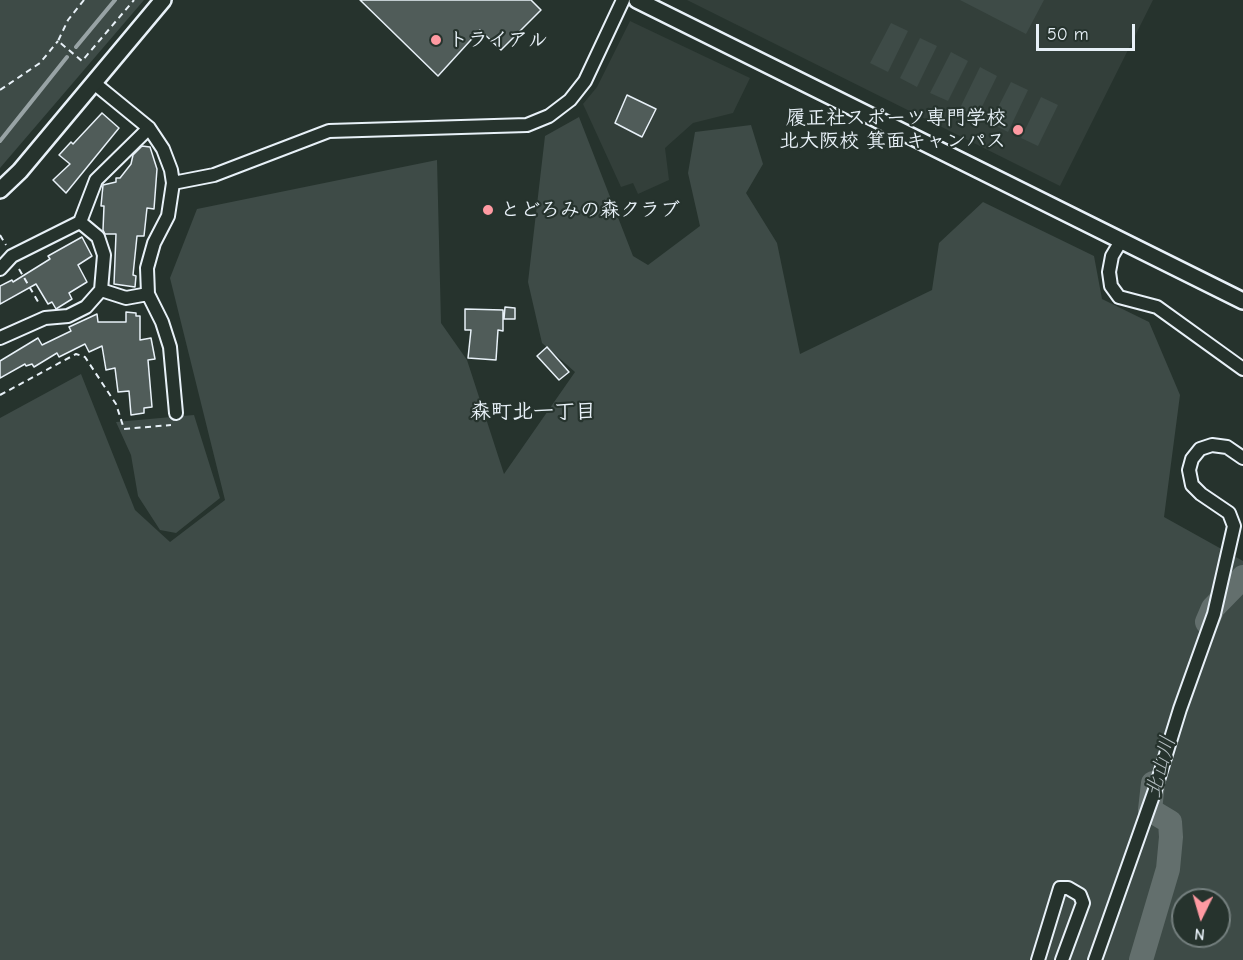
<!DOCTYPE html>
<meta charset="utf-8">
<style>
body{margin:0}
#map{position:relative;width:1243px;height:960px;overflow:hidden;background:#26332d;font-family:"Comic Neue",sans-serif}
canvas{display:block}
.north{position:absolute;left:1171px;top:888px;width:60px;height:60px;box-sizing:border-box;background:#26332d;border:2px solid #747f7e;border-radius:50%;rotate:185deg;font-size:16px;font-weight:700;line-height:24px;text-align:center;color:#e8f1f8}
.north::after{content:'';display:block;margin:auto;width:21px;height:27px;background:#ff9aa2;clip-path:polygon(50% 0,100% 100%,50% 72%,0 100%)}
.scale{position:absolute;left:1036px;top:24px;width:99px;height:27px;box-sizing:border-box;border:3px solid #e8f1f8;border-top:0;padding-left:8px;font-size:18px;line-height:21px;white-space:nowrap;color:#e8f1f8;-webkit-text-stroke:4px #26332d;paint-order:stroke}
</style>
<div id="map">
<canvas width="1243" height="960"></canvas>
<div class="north">N</div>
<div class="scale">50 m</div>
</div>
<script>
const g = document.querySelector('canvas').getContext('2d');
g.lineJoin = 'round';
function paint(path, color) {
  g.fillStyle = color;
  g.fill(path, 'evenodd');
}
function poly(rows) {
  const path = new Path2D();
  for (const r of rows) {
    path.moveTo(r[0], r[1]);
    for (let i = 2; i < r.length; i += 2) path.lineTo(r[i], r[i + 1]);
  }
  return path;
}
function stroke(path, color, width, dash) {
  g.strokeStyle = color;
  g.lineWidth = width;
  g.lineCap = dash ? 'butt' : 'round';
  g.setLineDash(dash || []);
  g.stroke(path);
}
function label(font, color, halo, rows, align = 'center') {
  g.font = font + ' "Comic Neue","Klee One",sans-serif';
  g.lineWidth = 4.5;
  g.setLineDash([]);
  g.textBaseline = 'middle';
  g.strokeStyle = halo;
  g.fillStyle = color;
  for (const [text, x, y, turn = 0] of rows) {
    g.save();
    g.translate(x, y);
    g.rotate((+turn || 0) * Math.PI / 180);
    g.textAlign = isNaN(turn) ? turn : align;
    if (halo) g.strokeText(text, 0, 0);
    g.fillText(text, 0, 0);
    g.restore();
  }
}
const built = poly([
 [687,0,1153,0,1060,186],
 [630,21,750,78,733,113,693,123,665,148,669,180,638,194,633,183,621,187,583,104,597,87]
]);
const green = poly([
 [0,0,144,0,0,168],
 [960,0,1044,0,1026,34],
 [891,23,908,31,888,72,870,63],
 [920,38,937,46,917,87,900,78],
 [951,52,968,61,948,101,930,93],
 [980,67,997,76,977,117,960,108],
 [1011,82,1028,90,1008,132,990,123],
 [1041,97,1058,105,1038,146,1021,138],
 [579,117,633,256,648,265,700,226,688,173,695,132,751,125,763,164,746,193,777,243,800,354,932,290,939,243,983,202,1094,256,1102,299,1149,322,1180,395,1164,517,1243,561,1243,960,0,960,0,418,81,374,135,510,170,542,225,500,170,278,197,209,437,160,441,323,467,360,504,474,575,372,542,343,528,282,545,136],
 [1183,900,1219,900,1219,936,1183,936],
 [194,415,220,498,176,533,160,530,138,496,131,455,116,422]
]);
const stream = poly([
 [76,47,115,0],
 [0,141,67,57]
]);
const river = poly([
 [1207,622,1213,608,1243,577],
 [1141,960,1168,869,1171,837,1170,822,1150,810,1153,783]
]);
const building = poly([
 [360,0,531,0,541,10,501,50,480,30,438,76,360,0],
 [627,95,656,109,642,137,615,123,627,95],
 [102,113,119,128,66,193,53,180,70,164,59,155,71,142,73,144,102,113],
 [142,146,150,147,157,169,154,209,147,208,144,236,137,236,133,275,136,276,135,287,114,284,116,234,105,234,103,230,104,206,101,206,103,185,116,182,116,178,120,178,131,164,133,155,142,146],
 [82,237,92,256,78,265,87,282,69,293,72,299,56,309,52,302,48,304,36,284,0,304,0,286,12,280,13,282,50,259,48,256,82,237],
 [505,307,515,308,515,319,504,319,505,307],
 [465,309,503,310,503,331,498,330,496,360,468,358,471,330,465,330,465,309],
 [126,312,136,313,136,316,140,316,140,340,151,338,155,359,148,360,152,407,144,408,144,413,131,415,129,391,118,392,115,368,106,370,102,346,89,352,85,344,59,357,57,353,34,367,32,364,26,366,25,364,0,378,0,361,38,338,42,345,71,331,69,327,97,314,98,322,126,322,126,312],
 [547,347,569,372,559,380,537,356,547,347]
]);
const path = poly([
 [84,0,68,20,58,41,82,61,134,0],
 [0,90,40,63,58,41],
 [0,235,6,245],
 [19,269,40,305],
 [0,395,76,354,85,357,116,404,124,429,171,425]
]);
const minor = poly([
 [94,83,149,128,163,149,171,170,173,183,168,216,154,243,147,268,148,294,162,322,170,347,176,413],
 [173,183,214,175,329,131,527,125,549,116,570,100,585,81,623,0],
 [80,222,96,180,149,128],
 [1121,241,1112,256,1109,272,1111,286,1119,297,1157,307,1243,369],
 [0,269,12,256,80,222,98,237,104,255,101,290,86,307,68,316,45,318,0,338],
 [101,290,126,298,148,294],
 [1038,960,1060,888,1068,888,1080,895,1083,903,1062,960],
 [1095,960,1155,790,1180,709,1214,614,1234,526,1229,513,1201,494,1192,485,1189,470,1192,459,1200,449,1212,445,1227,447,1243,458]
]);
const tertiary = poly([
 [637,0,1243,301],
 [0,190,20,171,163,0]
]);
const markers = [
 [436,40,6,"#ff9aa2"],
 [1018,130,6,"#ff9aa2"],
 [488,210,6,"#ff9aa2"]
];
const poiNames = [
 ["トライアル",448,40],
 ["履正社スポーツ専門学校",1006,118,"right"],
 ["北大阪校 箕面キャンパス",1006,141,"right"],
 ["とどろみの森クラブ",500,210]
];
const neighbourhoodNames = [
 ["森町北一丁目",533,412]
];
const waterNames = [
 ["北山川",1161,767,-75]
];
paint(built, '#333f3a');
paint(green, '#3e4b47');
stroke(stream, '#98a3a5', 4);
stroke(river, '#636f6d', 24);
paint(building, '#505c59');
stroke(building, '#e8f1f8', 1.5);
stroke(minor, '#e8f1f8', 16);
stroke(tertiary, '#e8f1f8', 20);
stroke(path, '#e8f1f8', 2, [6, 4.5]);
stroke(minor, '#26332d', 12);
stroke(tertiary, '#26332d', 15);
for (const [x, y, r, color] of markers) {
  const dot = new Path2D();
  dot.arc(x, y, r, 0, 2 * Math.PI);
  g.fillStyle = color;
  g.fill(dot);
  stroke(dot, '#26332d', 2);
}
label('bold 20px', '#e8f1f8', '#26332d', poiNames, 'left');
label('bold 21px', '#e8f1f8', '#26332d', neighbourhoodNames);
label('italic 21px', '#b3bdc0', '#26332d', waterNames);
</script>
